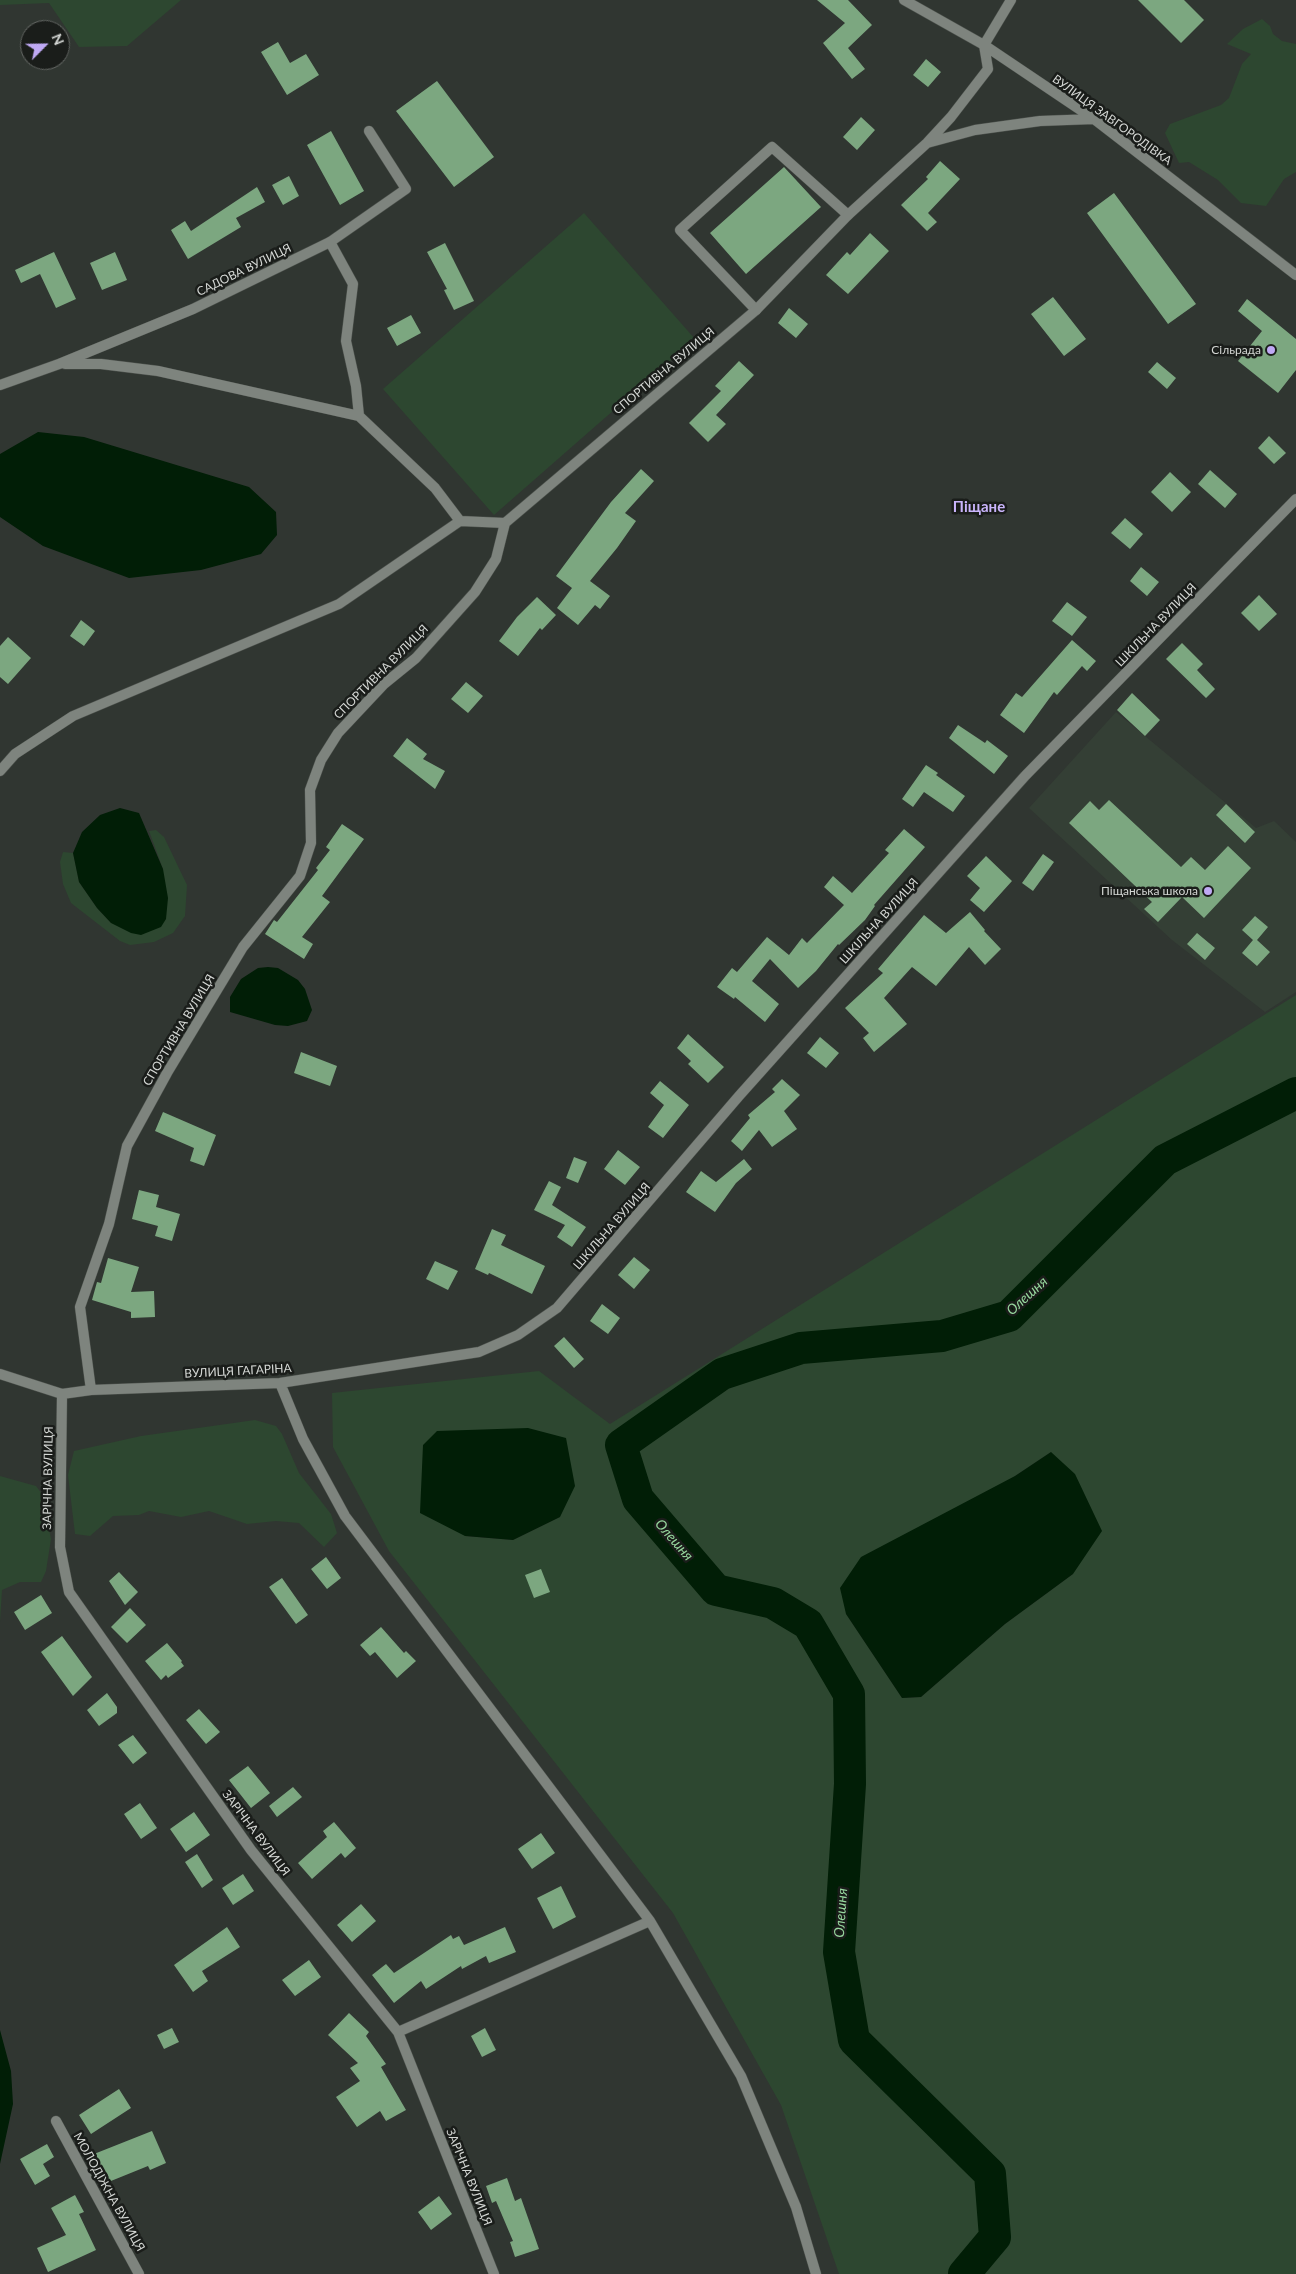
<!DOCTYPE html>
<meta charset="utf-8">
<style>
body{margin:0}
#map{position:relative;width:1296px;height:2274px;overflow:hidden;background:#303631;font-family:Lato,sans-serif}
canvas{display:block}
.north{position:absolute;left:20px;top:20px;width:50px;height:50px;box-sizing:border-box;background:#1a1d1a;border:1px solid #646764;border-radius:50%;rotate:67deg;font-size:14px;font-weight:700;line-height:20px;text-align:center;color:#d4d7d4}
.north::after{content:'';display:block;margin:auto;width:18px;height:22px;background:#bfa9f4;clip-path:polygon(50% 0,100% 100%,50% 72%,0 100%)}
</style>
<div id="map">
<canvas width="1296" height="2274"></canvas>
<div class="north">N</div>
</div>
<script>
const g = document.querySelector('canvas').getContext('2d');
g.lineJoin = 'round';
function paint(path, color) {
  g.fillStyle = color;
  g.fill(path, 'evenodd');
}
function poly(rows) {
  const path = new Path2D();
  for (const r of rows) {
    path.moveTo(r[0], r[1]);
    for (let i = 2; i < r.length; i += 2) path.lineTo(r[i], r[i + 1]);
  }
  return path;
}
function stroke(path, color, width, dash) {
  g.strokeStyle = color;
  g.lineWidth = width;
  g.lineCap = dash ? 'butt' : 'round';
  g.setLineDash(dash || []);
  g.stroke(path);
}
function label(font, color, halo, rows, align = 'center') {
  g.font = font + ' Lato,sans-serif';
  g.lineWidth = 5;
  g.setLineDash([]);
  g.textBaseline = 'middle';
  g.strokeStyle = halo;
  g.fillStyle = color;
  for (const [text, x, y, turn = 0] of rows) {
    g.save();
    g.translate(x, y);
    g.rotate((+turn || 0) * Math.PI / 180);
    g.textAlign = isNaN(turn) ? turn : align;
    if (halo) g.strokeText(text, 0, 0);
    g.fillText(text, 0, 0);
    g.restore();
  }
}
const built = poly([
 [1116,712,1256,828,1274,821,1296,842,1296,992,1265,1012,1172,940,1029,808]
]);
const green = poly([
 [0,0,181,0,127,46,79,47,49,3,0,5],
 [1262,19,1270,26,1273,34,1282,41,1296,44,1296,172,1284,179,1266,206,1241,203,1218,180,1189,162,1179,163,1165,133,1170,124,1221,105,1229,98,1242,64,1251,54,1227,44,1243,29],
 [584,213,695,339,494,515,383,389],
 [156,830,164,837,187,885,185,916,173,933,154,942,130,945,120,941,71,903,63,884,60,862,63,852,73,853,79,882,97,908,111,923,163,869,149,831],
 [1296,995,1296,2274,839,2274,781,2105,673,1913,389,1551,333,1447,332,1393,539,1371,610,1424],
 [1051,1452,1073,1574,1005,1624,921,1697,902,1698,846,1614,1015,1476],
 [560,1517,513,1540,465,1536],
 [255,1420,276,1426,282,1434,299,1473,331,1514,337,1533,324,1547,299,1523,276,1521,247,1524,209,1511,181,1517,149,1511,139,1515,113,1516,90,1536,75,1534,68,1475,74,1451,141,1436],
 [0,1476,36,1486,42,1494,51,1539,46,1571,41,1582,20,1582,2,1590,0,1622]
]);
const water = poly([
 [38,432,84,437,249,487,276,512,277,535,261,554,201,570,129,578,43,546,0,517,0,454],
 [120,808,139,813,163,869,168,898,166,919,161,927,141,935,131,933,111,923,97,908,79,882,73,853,82,832,100,815],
 [268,967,278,968,298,980,305,989,312,1010,307,1021,288,1026,275,1025,230,1012,230,997,241,979,258,968],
 [528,1428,566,1438,575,1486,560,1517,513,1540,465,1536,420,1513,423,1445,437,1431],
 [1051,1452,1075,1474,1102,1531,1073,1574,1005,1624,921,1697,902,1698,846,1614,840,1588,861,1557,1015,1476],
 [0,2030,11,2071,13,2104,0,2164]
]);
const river = poly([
 [964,2274,995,2237,990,2174,854,2040,839,1952,850,1784,849,1694,808,1624,773,1603,716,1590,638,1499,621,1445,722,1374,801,1348,942,1336,1009,1316,1165,1160,1296,1093]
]);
const building = poly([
 [817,0,848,0,872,25,848,48,865,69,852,79,823,43,845,23],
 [1138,0,1184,0,1204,20,1181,43],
 [278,42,290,63,306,54,319,75,287,95,261,52],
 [926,59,941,72,928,87,913,75],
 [437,81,494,157,454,187,396,111],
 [861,117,875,130,857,150,843,137],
 [331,131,364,191,340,205,307,145],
 [940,161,960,179,928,213,937,222,927,231,901,205,928,179,926,177],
 [784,167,821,207,746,274,710,233],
 [289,176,299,196,283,205,272,185],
 [257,187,265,202,236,218,241,227,188,259,171,230,185,221,191,231],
 [1114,193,1196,304,1168,324,1087,213],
 [870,233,889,251,848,294,826,275,847,252,850,255],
 [445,243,474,301,454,310,444,290,447,289,427,252],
 [54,252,76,299,56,308,40,274,21,283,15,270],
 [115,252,127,280,102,290,90,263],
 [1053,297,1086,339,1064,356,1031,314],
 [1247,299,1296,339,1296,370,1278,393,1238,361,1262,331,1238,311],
 [789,308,808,324,796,338,778,323],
 [411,315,421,333,397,346,387,328],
 [739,361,754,375,716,415,726,424,708,442,689,423,721,391,715,386],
 [1157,362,1176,378,1167,389,1148,372],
 [1269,436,1286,453,1274,464,1258,448],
 [641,469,654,481,625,513,636,521,617,548,590,581,610,596,600,609,595,605,578,625,557,608,572,588,556,576,611,502],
 [1210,470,1237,494,1225,508,1198,484],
 [1170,472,1191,492,1172,512,1151,492],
 [1125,518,1143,534,1130,549,1111,533],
 [1141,567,1159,582,1147,596,1130,581],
 [1259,595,1277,614,1259,631,1241,613],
 [537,597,556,615,542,630,540,628,518,656,499,641,517,617],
 [1067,602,1087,617,1072,636,1052,621],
 [81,620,95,631,84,646,70,636],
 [8,637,31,658,8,684,0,677,0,646],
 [1072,640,1096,661,1087,671,1082,666,1057,695,1054,692,1024,733,1000,715,1016,693,1022,697],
 [1182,643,1203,664,1197,670,1215,689,1206,698,1166,659],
 [466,682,483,696,468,713,451,699],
 [1132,693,1160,720,1145,736,1117,710],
 [958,725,985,743,987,740,1008,756,994,774,949,738],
 [407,738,427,754,423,759,445,771,435,789,393,756],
 [926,765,938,773,936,775,965,796,953,812,924,792,913,807,902,799],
 [1109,800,1181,867,1191,857,1205,870,1228,846,1251,868,1204,918,1182,897,1158,922,1144,909,1152,902,1069,823,1090,801,1099,810],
 [1226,804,1255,832,1245,843,1216,815],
 [342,824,364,839,322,896,330,902,302,937,313,944,304,959,265,934,274,920,277,922,318,870,316,868,330,850,326,847],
 [904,829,925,847,874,905,875,906,865,920,839,945,838,944,816,971,798,988,770,959,752,981,779,1004,765,1022,735,997,734,999,717,987,732,968,737,972,767,937,789,955,802,938,807,943,844,905,824,887,833,876,852,893,889,853,885,850],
 [1043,854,1054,862,1033,891,1022,883],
 [986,856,1012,881,984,912,970,900,980,888,967,876],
 [970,912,985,930,984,931,1001,949,985,965,969,947,936,986,912,967,884,998,907,1024,874,1052,863,1038,869,1033,845,1008,883,973,878,969,924,915,946,933],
 [1255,916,1268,927,1257,940,1270,952,1257,966,1242,953,1253,940,1242,930],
 [1197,933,1215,948,1205,960,1187,944],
 [688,1034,724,1067,708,1083,688,1064,691,1061,677,1048],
 [820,1037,839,1053,826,1068,807,1053],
 [301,1052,337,1066,330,1086,294,1073],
 [782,1079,800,1095,784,1111,797,1129,772,1147,759,1130,742,1151,731,1141,750,1118,748,1115,775,1092,772,1089],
 [660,1081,689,1105,663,1138,648,1127,664,1105,650,1093],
 [163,1112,216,1135,204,1166,190,1161,194,1148,155,1131],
 [618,1150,640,1167,625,1185,604,1169],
 [574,1157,587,1162,578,1183,566,1178],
 [744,1159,752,1169,736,1183,715,1212,686,1192,701,1171,716,1182],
 [549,1181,561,1187,552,1205,586,1227,572,1247,557,1237,565,1225,534,1210],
 [139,1190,159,1195,156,1207,180,1214,172,1241,155,1236,158,1226,132,1219],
 [492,1229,506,1235,501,1245,545,1266,532,1294,489,1273,488,1275,475,1269],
 [634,1257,650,1270,634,1289,618,1275],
 [108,1258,139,1267,131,1292,154,1291,155,1317,131,1318,131,1312,92,1300,97,1282,101,1283],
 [435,1261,458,1271,448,1290,426,1279],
 [602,1304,620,1318,608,1334,590,1321],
 [564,1337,584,1359,574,1368,554,1346],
 [326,1557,341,1578,327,1589,311,1569],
 [541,1569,550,1592,534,1598,525,1575],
 [119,1572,138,1592,125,1605,109,1581],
 [282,1578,308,1615,296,1624,269,1587],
 [41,1595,52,1613,25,1630,14,1612],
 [130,1608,146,1625,127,1643,111,1627],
 [381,1627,404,1653,406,1651,416,1661,397,1678,375,1652,370,1656,360,1645],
 [62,1636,92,1677,73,1696,41,1652],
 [167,1643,182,1661,181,1662,184,1666,168,1678,166,1675,161,1680,145,1661],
 [107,1693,117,1707,117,1713,99,1726,87,1710],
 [199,1709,220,1732,206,1744,186,1720],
 [133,1735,147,1753,133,1764,118,1745],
 [248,1766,270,1793,251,1808,229,1780],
 [293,1787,302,1797,277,1817,269,1806],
 [140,1803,157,1828,141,1839,124,1814],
 [194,1812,210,1835,186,1852,170,1829],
 [334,1822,356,1848,345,1858,341,1853,312,1879,298,1863,327,1837,323,1831],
 [541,1833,555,1853,532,1869,518,1849],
 [197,1854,213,1880,202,1888,185,1862],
 [243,1874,254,1891,233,1905,222,1888],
 [561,1886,576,1917,553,1929,537,1898],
 [361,1904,376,1921,352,1942,337,1925],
 [227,1927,240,1947,202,1971,208,1981,193,1992,174,1965],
 [505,1927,516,1952,489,1963,486,1956,462,1969,461,1966,426,1989,421,1981,394,2003,372,1975,386,1964,394,1973,451,1935,453,1939,459,1936,464,1945],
 [309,1960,321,1977,295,1996,282,1980],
 [349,2013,369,2032,366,2036,386,2064,381,2067,406,2110,386,2121,380,2111,357,2127,336,2097,360,2081,350,2068,358,2063,328,2035],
 [172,2028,179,2042,164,2049,157,2035],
 [485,2028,496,2050,482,2057,471,2036],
 [119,2089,131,2108,91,2134,79,2115],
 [152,2131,166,2163,150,2170,148,2166,106,2183,94,2154],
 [47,2144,54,2157,43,2164,50,2176,35,2185,20,2159],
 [507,2178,515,2201,521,2198,539,2249,515,2257,510,2242,513,2241,496,2201,492,2203,486,2186],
 [75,2195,84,2212,79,2214,96,2250,48,2272,37,2248,66,2235,51,2208],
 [439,2196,452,2214,431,2230,418,2212]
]);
const lane = poly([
 [330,242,406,189,369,131],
 [756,310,680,230,772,147,848,215]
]);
const street = poly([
 [904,0,984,45,1094,119,1296,275],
 [927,143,975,130,1040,121,1094,119],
 [65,364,101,364,158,371,359,416,435,488,460,521],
 [0,385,59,364,193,309,330,242,353,284,346,341,356,386,359,416],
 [0,771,15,754,73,716,339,604,460,521,505,523],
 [0,1374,62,1394,91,1390,280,1383,479,1352,518,1335,557,1308,739,1096,1025,776,1296,499],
 [280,1383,303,1439,345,1516,650,1921,741,2076,796,2207,816,2274],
 [91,1390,80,1307,109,1224,127,1146,167,1073,243,947,300,876,311,843,310,790,321,760,338,733,384,684,416,658,475,592,496,559,505,523,756,310,848,215,927,143,951,117,988,69,984,45,1011,0],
 [62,1394,60,1547,69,1592,251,1850,398,2032,494,2274],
 [398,2032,650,1921],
 [56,2121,139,2274]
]);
const markers = [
 [1271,350,5,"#bfa9f4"],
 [1208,891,5,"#bfa9f4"]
];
const streetNames = [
 ["ВУЛИЦЯ ЗАВГОРОДІВКА",1112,120,36],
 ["САДОВА ВУЛИЦЯ",244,270,-26],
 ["СПОРТИВНА ВУЛИЦЯ",664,371,-40],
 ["ШКІЛЬНА ВУЛИЦЯ",1156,625,-46],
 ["СПОРТИВНА ВУЛИЦЯ",381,672,-45],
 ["ШКІЛЬНА ВУЛИЦЯ",879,921,-48],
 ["СПОРТИВНА ВУЛИЦЯ",179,1030,-59],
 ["ШКІЛЬНА ВУЛИЦЯ",612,1226,-49],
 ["ВУЛИЦЯ ГАГАРІНА",238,1371,-3],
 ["ЗАРІЧНА ВУЛИЦЯ",48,1478,-89],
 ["ЗАРІЧНА ВУЛИЦЯ",256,1833,53],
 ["ЗАРІЧНА ВУЛИЦЯ",469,2177,68],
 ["МОЛОДІЖНА ВУЛИЦЯ",109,2192,61]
];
const poiNames = [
 ["Сільрада",1261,350],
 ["Піщанська школа",1198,891]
];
const waterNames = [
 ["Олешня",1027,1296,-42],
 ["Олешня",674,1540,49],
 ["Олешня",841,1913,-86]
];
const quarterNames = [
 ["Піщане",979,507]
];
paint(built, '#343f35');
paint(green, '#2d4730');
paint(water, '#011e06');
stroke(river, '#011e06', 32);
paint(building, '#7ca780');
stroke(lane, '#4d524d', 11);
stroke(street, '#4d524d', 11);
stroke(lane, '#7e847e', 10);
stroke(street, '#7e847e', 10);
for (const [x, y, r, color] of markers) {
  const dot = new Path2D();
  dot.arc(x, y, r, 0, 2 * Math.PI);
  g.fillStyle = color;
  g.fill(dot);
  stroke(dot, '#1a1d1a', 2);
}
label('12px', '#d4d7d4', '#1a1d1a', streetNames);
label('12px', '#d4d7d4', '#1a1d1a', poiNames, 'right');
label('italic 14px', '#97d79e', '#1a1d1a', waterNames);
label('bold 15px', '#c9b4fb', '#1a1d1a', quarterNames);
</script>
